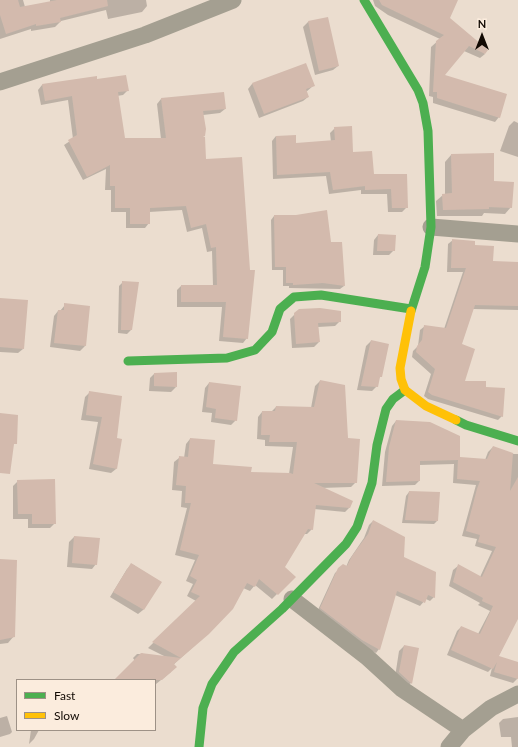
<!DOCTYPE html>
<style>
body{margin:0}
#map{position:relative;width:518px;height:747px;overflow:hidden;background:#ebddcf;font-family:Lato,sans-serif}
canvas{display:block}
.legend{position:absolute;left:16px;top:679px;width:140px;height:52px;box-sizing:border-box;background:#fbecdd;border:1px solid #9d9186;margin:0;padding:5px 7px;list-style:none;font-size:12px;color:#110903}
.legend li{display:flex;align-items:center;gap:8px;height:20px}
.legend b{width:20px;border:1px solid #9d9186}
.north{position:absolute;left:462px;top:16px;width:40px;height:40px;-webkit-text-stroke:3px #fbecdd;paint-order:stroke;rotate:0deg;font-size:11px;font-weight:700;line-height:16px;text-align:center;color:#110903}
.north::after{content:'';display:block;margin:auto;width:14px;height:18px;background:#110903;clip-path:polygon(50% 0,100% 100%,50% 72%,0 100%)}
</style>
<div id="map">
<canvas width="518" height="747"></canvas>
<ul class="legend">
<li><b style="height:5px;background:#4caf50"></b>Fast</li>
<li><b style="height:5px;background:#ffc107"></b>Slow</li>
</ul>
<div class="north">N</div>
</div>
<script>
const g = document.querySelector('canvas').getContext('2d');
g.lineJoin = 'round';
function paint(path, color) {
  g.fillStyle = color;
  g.fill(path, 'evenodd');
}
function poly(rows) {
  const path = new Path2D();
  for (const r of rows) {
    path.moveTo(r[0], r[1]);
    for (let i = 2; i < r.length; i += 2) path.lineTo(r[i], r[i + 1]);
  }
  return path;
}
function stroke(path, color, width, dash) {
  g.strokeStyle = color;
  g.lineWidth = width;
  g.lineCap = dash ? 'butt' : 'round';
  g.setLineDash(dash || []);
  g.stroke(path);
}
const shadow = poly([
 [0,0,23,0,25,7,50,2,50,0,146,0,147,6,142,12,108,19,106,10,61,21,55,27,31,31,31,29,0,39],
 [373,0,457,0,449,18,485,54,480,58,464,51,443,76,499,117,495,122,433,103,433,97,429,96,431,47,440,39,388,15,375,6],
 [327,18,338,66,333,70,315,75,303,27,308,22],
 [96,81,128,90,123,95,117,96,124,139,161,139,157,104,161,99,225,109,220,113,203,115,202,138,205,160,247,338,243,343,219,341,222,307,177,307,177,290,181,286,213,286,212,251,207,252,202,228,187,232,182,210,149,212,149,223,145,228,126,228,126,212,111,212,111,190,105,190,106,169,83,180,64,145,73,139,68,100,41,105,38,90,42,85],
 [252,84,313,86,306,92,308,97,303,101,259,118,248,89],
 [514,121,518,123,518,157,500,151,509,126],
 [335,128,353,154,373,175,406,175,407,207,402,212,388,212,387,194,361,194,361,190,329,194,326,176,273,179,272,141,276,136,295,144,331,142,330,133],
 [451,155,493,182,511,207,505,214,484,213,482,216,437,216,436,201,443,195,445,195,445,162],
 [274,216,330,243,344,286,340,289,289,288,289,286,283,286,283,270,272,270,271,220],
 [378,235,394,250,389,255,373,255,374,240],
 [453,240,474,246,492,262,518,263,518,310,473,309,460,345,463,382,485,388,502,416,498,420,428,399,424,396,431,374,412,357,413,351,418,346,420,330,425,326,444,329,463,272,447,272,448,244],
 [123,282,131,330,127,334,118,333,119,286],
 [0,299,23,349,18,353,0,352],
 [65,305,89,307,85,346,80,351,50,347,54,316,58,311,60,311],
 [295,314,340,321,335,326,318,327,319,342,314,347,292,348,290,319],
 [371,341,381,376,378,379,377,386,372,391,357,390,366,346],
 [154,374,176,387,171,392,149,391,150,378],
 [320,381,347,439,356,482,351,487,321,488,350,507,345,512,314,509,312,529,307,534,304,534,283,568,294,577,272,599,255,585,250,591,243,588,203,638,173,665,171,672,156,684,155,680,115,680,135,661,133,658,137,654,142,654,143,653,143,654,166,657,148,648,196,601,187,596,193,584,186,581,195,560,175,555,187,508,181,507,182,491,172,490,174,462,179,458,184,458,186,444,190,439,212,465,250,473,289,474,293,447,265,446,265,440,257,439,258,417,262,412,271,412,276,407,311,408,315,386],
 [209,383,236,420,231,425,211,422,212,413,202,412,205,388],
 [90,392,116,439,116,469,111,473,89,469,98,422,81,420,85,397],
 [396,421,459,458,485,460,488,452,493,447,514,454,518,454,518,617,498,657,518,663,518,678,513,683,490,676,492,668,488,672,447,655,457,631,461,627,478,634,490,611,478,605,480,603,449,586,453,570,458,566,480,577,492,551,475,546,477,539,462,536,476,485,453,483,454,464,419,465,419,481,415,485,382,486,385,452,392,426],
 [18,481,55,523,50,528,28,528,28,519,13,519,13,486],
 [409,492,437,521,434,524,402,523,406,496],
 [373,521,434,597,430,601,426,599,420,606,395,595,379,649,376,653,358,644,317,612,335,573,343,566,346,567,349,560,364,538,369,525],
 [74,537,96,564,92,569,67,567,69,542],
 [0,560,14,636,8,643,0,644],
 [132,564,160,582,143,610,138,614,110,597,127,569],
 [404,646,417,649,411,683,406,687,395,677,399,651],
 [7,716,12,732,10,734,0,737,0,718],
 [518,717,518,747,512,747,511,737,501,737,499,723,503,719],
 [31,730,39,730,34,739,29,744]
]);
const building = poly([
 [0,0,18,0,20,7,57,0,107,0,108,6,60,18,61,22,36,26,36,24,6,34,0,15],
 [379,0,458,0,450,18,488,50,485,54,469,46,445,75,507,94,500,118,437,98,437,92,433,92,436,41,444,35,382,5],
 [328,17,339,66,319,71,308,21],
 [306,63,315,86,306,89,309,97,264,114,252,83],
 [126,75,129,91,118,92,125,138,166,138,161,98,224,92,226,109,203,111,206,129,205,136,203,137,205,137,206,159,242,157,250,270,255,270,248,339,223,337,226,302,181,302,181,285,217,285,216,247,211,248,206,224,191,228,186,206,150,208,150,224,130,224,130,208,115,208,115,186,110,186,110,165,87,177,68,140,77,135,72,96,45,101,42,84,97,76,97,79],
 [352,126,353,152,372,151,374,174,407,174,408,208,392,208,391,189,365,190,365,186,333,190,330,172,277,175,276,136,296,135,296,143,335,140,334,127],
 [494,153,494,181,514,182,512,208,489,207,489,209,443,210,442,194,452,193,451,154],
 [327,210,331,242,342,242,345,286,323,283,293,285,293,283,286,283,286,267,275,267,274,215,296,215],
 [378,234,396,235,395,251,377,251],
 [452,239,475,241,475,245,494,246,493,261,518,262,518,306,475,305,462,344,475,349,465,381,486,381,486,387,505,388,503,417,432,395,428,392,435,369,416,352,417,346,422,340,424,325,446,328,466,268,451,268],
 [122,281,139,282,132,330,121,330],
 [0,298,28,300,24,349,0,347],
 [64,303,90,306,86,346,54,343,58,310,64,310],
 [320,308,341,311,341,322,318,323,320,342,296,344,294,313,299,309],
 [371,340,389,344,382,377,380,377,378,387,361,386],
 [177,372,177,387,154,386,154,373],
 [320,380,345,385,348,438,360,439,357,483,314,483,353,501,350,508,316,505,313,530,308,529,285,567,296,577,278,595,259,579,255,587,247,583,233,609,209,634,174,664,177,667,162,680,114,680,141,653,181,658,152,642,200,596,191,592,197,580,190,576,199,555,180,550,191,503,185,503,186,486,176,485,179,456,188,457,190,438,215,440,213,464,252,467,251,472,290,473,293,474,297,442,269,442,270,435,261,435,262,411,275,411,276,406,314,407],
 [209,382,241,386,237,421,215,418,216,409,206,407],
 [89,391,122,396,117,438,122,439,117,469,93,464,102,417,86,415],
 [0,413,18,415,17,444,14,444,10,474,0,473],
 [396,420,430,422,460,436,460,457,487,459,493,446,513,453,510,491,518,477,518,619,499,656,518,662,518,679,494,672,497,662,493,669,451,650,461,626,480,634,493,606,482,601,483,598,453,582,458,564,482,577,496,547,478,542,480,535,466,531,477,489,480,481,457,479,458,460,420,461,420,481,386,482,389,447],
 [55,479,56,524,32,524,32,514,18,514,17,480],
 [409,491,440,492,438,521,405,520],
 [373,520,405,537,404,557,436,572,435,598,428,595,425,603,397,591,380,650,362,640,320,608,338,568,343,564,347,566,352,556,368,534],
 [74,536,100,538,97,565,72,563],
 [0,559,17,560,15,637,0,640],
 [131,563,162,582,144,610,113,592],
 [404,645,419,648,412,684,399,672]
]);
const street = poly([
 [0,82,145,35,233,0],
 [431,227,518,234],
 [292,599,367,657,402,689,463,730],
 [449,747,463,730,491,708,518,694]
]);
const fast = poly([
 [364,0,418,90,423,103,428,131,431,227,425,267,411,311],
 [128,361,227,358,255,350,272,332,280,309,294,297,321,295,411,309],
 [456,420,466,425,518,441],
 [199,747,203,708,212,684,234,652,282,609,346,544,357,527,372,483,377,445,386,409,393,399,405,390]
]);
const slow = poly([
 [411,311,400,368,401,379,405,390,426,406,456,420]
]);
paint(shadow, '#0003');
paint(building, '#d3baad');
stroke(street, '#a49f91', 17);
stroke(fast, '#4caf50', 9);
stroke(slow, '#ffc107', 9);
</script>
